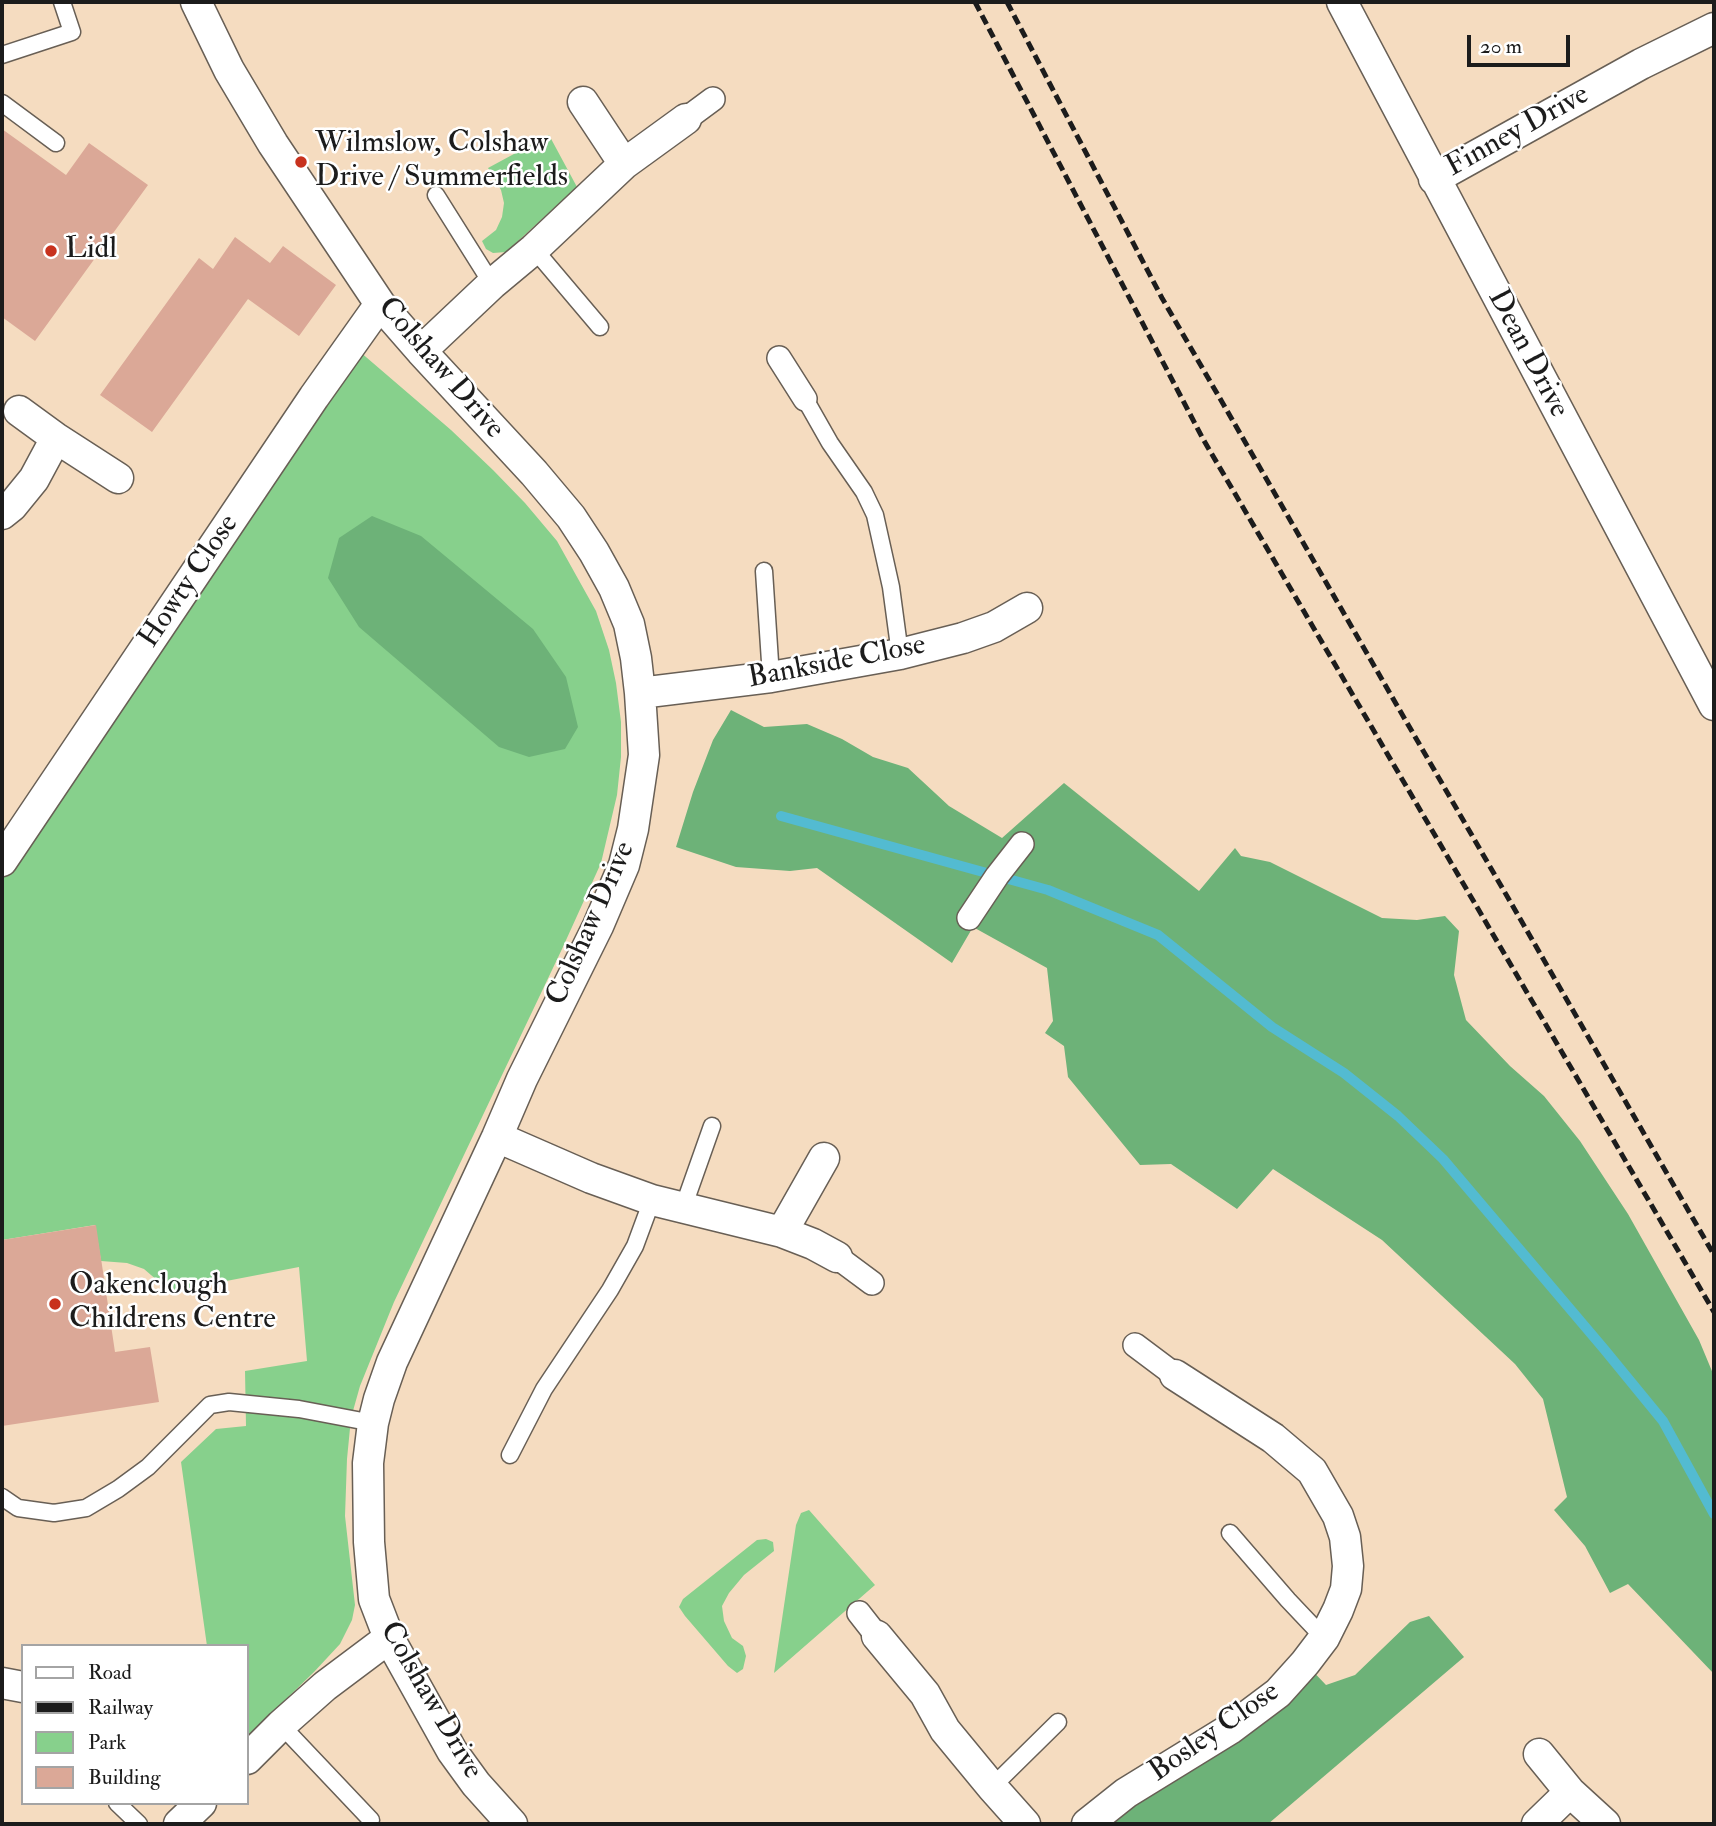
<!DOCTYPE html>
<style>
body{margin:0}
#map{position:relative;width:1716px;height:1826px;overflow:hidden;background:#f5dcc0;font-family:"IM FELL Double Pica",serif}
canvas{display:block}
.frame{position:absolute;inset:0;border:4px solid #1c1c1c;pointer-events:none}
.legend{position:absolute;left:21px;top:1644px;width:228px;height:161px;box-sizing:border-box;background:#fff;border:2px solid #a4a4a4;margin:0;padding:9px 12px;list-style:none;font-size:21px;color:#1c1c1c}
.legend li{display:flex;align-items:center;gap:14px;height:35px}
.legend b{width:35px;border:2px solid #a4a4a4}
.scale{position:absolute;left:1467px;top:35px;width:103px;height:32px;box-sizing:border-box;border:4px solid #1c1c1c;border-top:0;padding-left:9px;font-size:21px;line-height:24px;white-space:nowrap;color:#1c1c1c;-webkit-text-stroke:5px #fff;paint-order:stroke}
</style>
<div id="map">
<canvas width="1716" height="1826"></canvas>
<div class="frame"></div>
<ul class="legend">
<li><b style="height:9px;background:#fff"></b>Road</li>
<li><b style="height:9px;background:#1c1c1c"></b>Railway</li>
<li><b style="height:19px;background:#87d08c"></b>Park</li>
<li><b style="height:19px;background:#dba897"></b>Building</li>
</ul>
<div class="scale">20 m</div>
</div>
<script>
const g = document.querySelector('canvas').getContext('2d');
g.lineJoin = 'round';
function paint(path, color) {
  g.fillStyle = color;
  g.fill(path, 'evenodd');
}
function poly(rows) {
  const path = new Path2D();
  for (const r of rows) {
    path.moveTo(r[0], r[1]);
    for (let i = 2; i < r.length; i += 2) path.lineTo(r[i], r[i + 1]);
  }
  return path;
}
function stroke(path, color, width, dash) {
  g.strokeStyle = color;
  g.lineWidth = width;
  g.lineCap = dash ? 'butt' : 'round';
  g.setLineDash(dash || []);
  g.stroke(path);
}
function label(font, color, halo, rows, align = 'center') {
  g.font = font + ' "IM FELL Double Pica",serif';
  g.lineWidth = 5;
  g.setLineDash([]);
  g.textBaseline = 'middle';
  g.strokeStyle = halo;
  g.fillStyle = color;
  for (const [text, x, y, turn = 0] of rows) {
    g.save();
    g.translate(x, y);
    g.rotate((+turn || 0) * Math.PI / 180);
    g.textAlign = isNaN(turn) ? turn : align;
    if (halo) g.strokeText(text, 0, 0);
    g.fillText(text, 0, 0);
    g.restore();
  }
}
const green = poly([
 [549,135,577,187,506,252,493,253,486,249,482,241,496,230,502,217,504,203,501,190,488,168],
 [352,345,451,430,493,470,525,503,557,541,596,611,609,650,616,683,621,722,621,757,617,795,601,863,562,949,394,1302,360,1386,351,1418,347,1459,345,1516,355,1605,352,1620,340,1644,314,1672,247,1737,247,1646,207,1646,181,1462,216,1429,246,1426,245,1371,307,1361,299,1267,164,1293,158,1281,144,1269,127,1263,101,1261,95,1225,2,1240,2,861],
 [809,1510,875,1585,774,1673,796,1525,801,1513],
 [766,1539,773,1542,774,1551,744,1575,729,1593,722,1606,724,1621,732,1638,743,1646,746,1656,743,1669,737,1673,728,1666,685,1616,679,1607,683,1599,757,1540]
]);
const forest = poly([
 [372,516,421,536,533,629,566,677,578,727,565,749,529,757,499,747,359,627,328,578,339,538],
 [731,710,764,727,807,724,842,739,873,757,908,768,949,806,1002,838,1064,783,1199,891,1235,848,1241,856,1270,862,1382,918,1417,920,1445,916,1459,931,1454,975,1466,1020,1510,1066,1544,1096,1580,1141,1628,1214,1699,1340,1714,1376,1714,1674,1628,1584,1610,1593,1585,1546,1554,1510,1567,1497,1543,1399,1515,1364,1382,1240,1273,1169,1237,1209,1171,1164,1140,1165,1068,1077,1064,1046,1045,1033,1053,1021,1047,968,973,927,952,963,817,868,790,871,736,867,676,847,693,792,713,740],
 [1429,1616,1464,1657,1268,1824,1087,1824,1305,1663,1326,1685,1355,1675,1410,1622]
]);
const stream = poly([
 [781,816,1048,890,1158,935,1272,1027,1344,1073,1398,1116,1443,1159,1604,1349,1663,1421,1714,1514]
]);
const building = poly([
 [2,129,66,175,89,143,148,185,35,341,2,317],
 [235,237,270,263,283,246,336,285,299,336,248,299,152,432,100,395,199,258,213,269],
 [96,1225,115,1352,150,1347,159,1402,2,1426,2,1240]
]);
const service = poly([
 [2,55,72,32,62,2],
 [2,103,56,143],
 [436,195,492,284],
 [534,249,600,327],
 [805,399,830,443,864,492,875,515,891,587,900,654],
 [764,571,771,677],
 [683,1208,712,1126],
 [510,1455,544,1389,610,1290,635,1246,652,1200],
 [2,1497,18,1508,54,1513,86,1508,118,1489,148,1467,210,1405,229,1402,299,1409,373,1423],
 [1230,1533,1288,1600,1324,1638],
 [281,1725,371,1820],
 [992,1787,1058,1722],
 [117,1803,139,1824]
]);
const pedestrian = poly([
 [686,119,713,99],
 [779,358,805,399],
 [969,918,997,876,1022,844],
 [837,1257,872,1283],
 [1135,1345,1175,1375],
 [859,1613,877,1636]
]);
const minor = poly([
 [196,2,229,70,273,144,380,304,421,351,534,473,571,517,594,552,614,588,629,624,636,658,640,693,644,755,633,829,624,865,598,926,522,1079,497,1137,392,1362,379,1399,373,1423,368,1463,369,1542,374,1599,389,1638,452,1751,476,1784,512,1824],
 [1342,2,1714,705],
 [583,102,624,164],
 [1434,179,1641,64,1714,28],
 [421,351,492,284,534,249,624,164,686,119],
 [19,411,56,438,118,478],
 [2,514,12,506,34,479,56,438],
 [640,693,771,677,900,654,963,638,994,627,1027,608],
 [2,861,314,397,380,304],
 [497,1137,591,1178,652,1200,782,1232,813,1244,837,1257],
 [782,1232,824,1158],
 [877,1636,925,1694,945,1730,992,1787,1025,1824],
 [2,1683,23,1687],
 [1539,1754,1570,1792,1605,1824],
 [247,1759,281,1725,325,1686,389,1638],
 [179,1824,201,1803],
 [1087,1824,1126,1793,1230,1729,1278,1693,1305,1663,1324,1638,1338,1610,1346,1589,1348,1566,1345,1537,1338,1516,1312,1471,1273,1438,1175,1375],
 [1537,1824,1570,1792]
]);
const rail = poly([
 [975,2,1203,439,1714,1312],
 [1007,2,1162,298,1714,1255]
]);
const markers = [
 [301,162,7,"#c8321e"],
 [51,251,7,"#c8321e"],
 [55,1304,7,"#c8321e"]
];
const streetNames = [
 ["Finney Drive",1518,132,-29],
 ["Dean Drive",1527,354,62],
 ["Colshaw Drive",440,369,49],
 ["Howty Close",190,582,-56],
 ["Bankside Close",837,663,-11],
 ["Colshaw Drive",592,924,-66],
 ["Colshaw Drive",430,1701,60],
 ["Bosley Close",1215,1733,-35]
];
const poiNames = [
 ["Wilmslow, Colshaw",315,145],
 ["Drive / Summerfields",315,179],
 ["Lidl",65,251],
 ["Oakenclough",69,1287],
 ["Childrens Centre",69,1321]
];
paint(green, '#87d08c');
paint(forest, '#6db278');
stroke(stream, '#53bbd1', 10);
paint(building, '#dba897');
stroke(service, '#685f55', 19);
stroke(pedestrian, '#685f55', 26);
stroke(minor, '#685f55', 33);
stroke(service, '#fff', 16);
stroke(pedestrian, '#fff', 23);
stroke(minor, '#fff', 30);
stroke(rail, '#1c1c1c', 5, [10, 5]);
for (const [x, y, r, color] of markers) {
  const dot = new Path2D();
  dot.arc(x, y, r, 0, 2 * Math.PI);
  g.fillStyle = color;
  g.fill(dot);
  stroke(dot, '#fff', 2.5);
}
label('30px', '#1c1c1c', '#fff', streetNames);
label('30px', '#1c1c1c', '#fff', poiNames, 'left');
</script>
